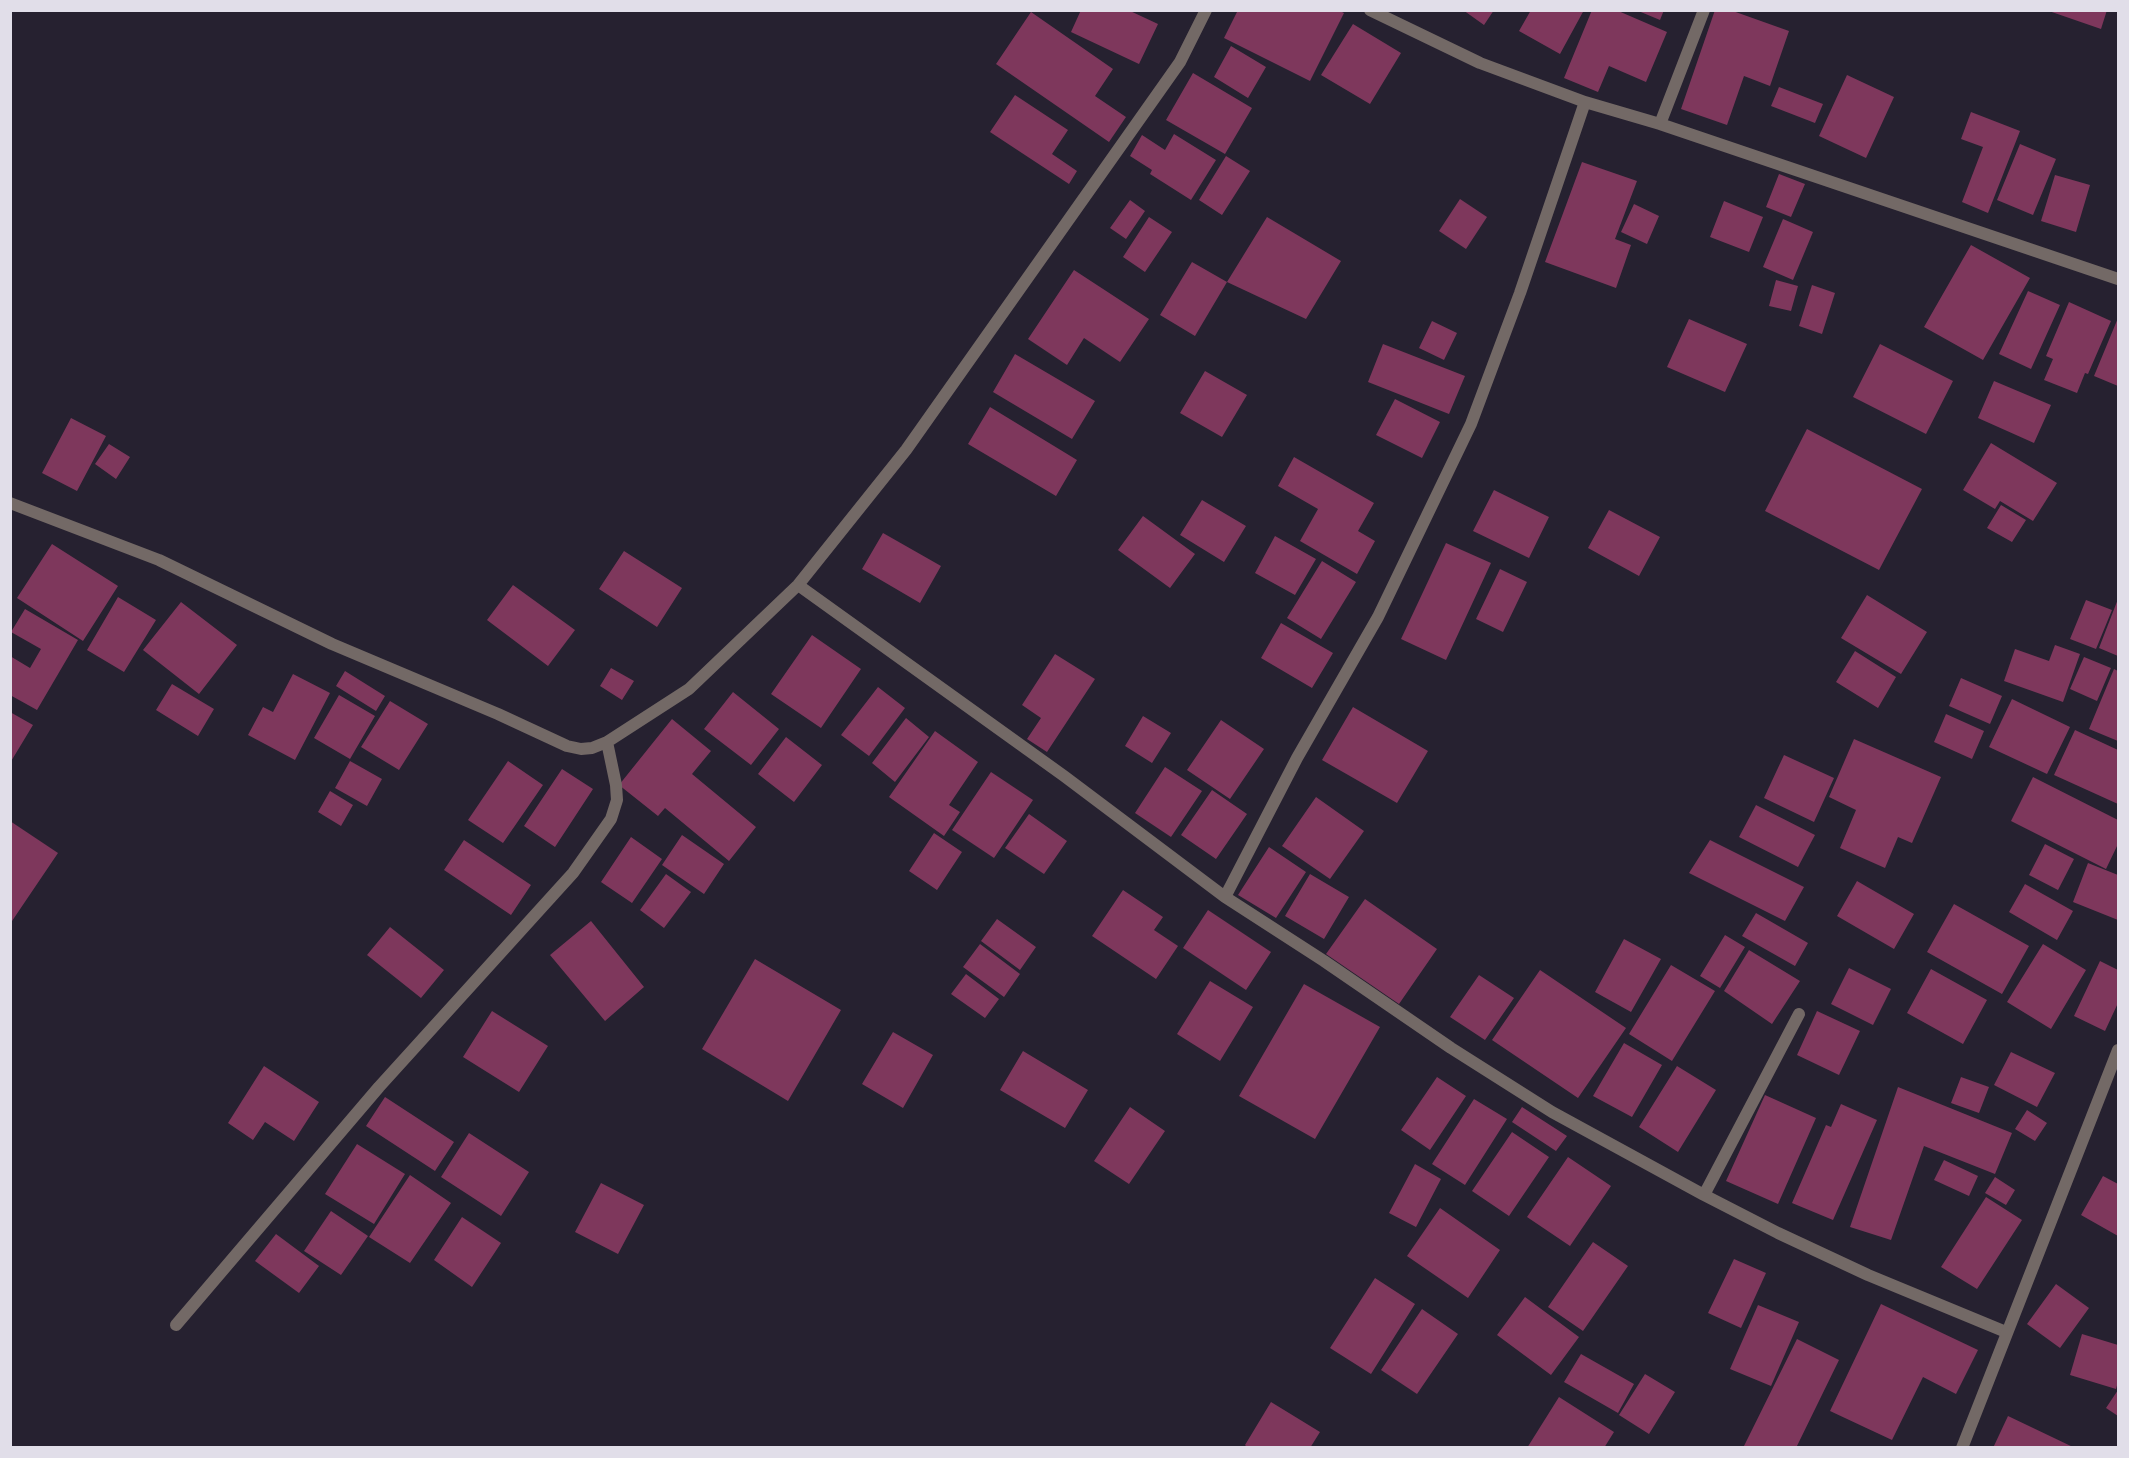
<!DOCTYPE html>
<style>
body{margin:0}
#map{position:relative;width:2129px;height:1458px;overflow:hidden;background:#262130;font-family:"Noto Sans",sans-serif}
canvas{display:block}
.frame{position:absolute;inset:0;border:12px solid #e1dee9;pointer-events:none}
</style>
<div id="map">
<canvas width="2129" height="1458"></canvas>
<div class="frame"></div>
</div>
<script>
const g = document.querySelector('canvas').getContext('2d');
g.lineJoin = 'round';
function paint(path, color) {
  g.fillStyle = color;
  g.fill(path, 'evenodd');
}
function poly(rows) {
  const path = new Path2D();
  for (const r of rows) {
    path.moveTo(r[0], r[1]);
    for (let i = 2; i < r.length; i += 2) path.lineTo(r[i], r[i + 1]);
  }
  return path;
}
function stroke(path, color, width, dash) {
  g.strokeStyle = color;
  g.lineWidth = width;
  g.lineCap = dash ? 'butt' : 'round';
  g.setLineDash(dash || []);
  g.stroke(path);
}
const building = poly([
 [1081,10,1128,10,1158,24,1139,64,1071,32],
 [1238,10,1338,10,1344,13,1310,81,1224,38],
 [1463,10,1494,10,1484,25],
 [1531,10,1584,10,1560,54,1519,31],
 [1592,10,1616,10,1667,32,1646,82,1609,66,1598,92,1564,78],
 [1636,10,1664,10,1660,20],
 [1715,10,1730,10,1789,31,1770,86,1744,76,1727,125,1681,109],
 [2046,10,2107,10,2101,29],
 [1031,12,1113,69,1095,96,1126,117,1109,142,996,64],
 [1353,24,1401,53,1370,104,1321,75],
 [1231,46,1266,67,1248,98,1214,77],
 [1193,73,1252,108,1225,154,1166,120],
 [1847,75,1894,97,1866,158,1819,136],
 [1779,87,1823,104,1815,123,1771,106],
 [1015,95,1068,130,1052,154,1077,171,1069,184,990,132],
 [1971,112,2020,131,1988,213,1962,202,1983,147,1961,139],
 [1174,134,1216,160,1191,200,1150,174,1152,170,1130,156,1142,135,1165,150],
 [2020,144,2056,159,2033,215,1997,200],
 [1226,156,1250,171,1222,215,1199,200],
 [1582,162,1637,181,1615,239,1631,245,1616,288,1545,262],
 [1779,174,1805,184,1791,217,1766,207],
 [2055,175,2090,185,2076,232,2041,221],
 [1460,199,1487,217,1466,249,1439,231],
 [1130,200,1145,211,1126,239,1110,228],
 [1724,201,1763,217,1749,252,1710,237],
 [1634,204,1659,216,1647,244,1621,232],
 [1149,217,1172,232,1145,272,1123,257],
 [1267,217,1341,261,1306,319,1227,282],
 [1783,219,1813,232,1793,280,1763,267],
 [1971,245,2030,278,1983,360,1924,327],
 [1192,262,1227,282,1195,336,1160,315],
 [1074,270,1149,319,1120,362,1084,338,1067,365,1028,339],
 [1776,280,1798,286,1791,311,1769,306],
 [1812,285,1835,293,1822,334,1799,326],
 [2028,291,2060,305,2031,369,1999,354],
 [2069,302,2111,321,2088,374,2085,373,2077,393,2044,380,2053,359,2046,356],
 [2118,318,2118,386,2094,376],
 [1689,319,1747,344,1725,392,1667,367],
 [1432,321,1457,333,1444,360,1419,348],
 [1383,344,1465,376,1449,414,1368,382],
 [1880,344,1953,381,1926,434,1853,397],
 [1015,354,1095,401,1072,439,993,392],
 [1205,371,1247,395,1222,437,1180,413],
 [1994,381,2051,405,2034,443,1978,418],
 [1395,399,1440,422,1422,458,1376,435],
 [990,407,1077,460,1056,496,968,444],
 [71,418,106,436,77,491,42,473],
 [1807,429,1922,489,1879,570,1765,511],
 [1991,443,2057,483,2033,521,2000,501,1995,509,1963,490],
 [109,444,130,457,116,479,95,464],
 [1294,457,1374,503,1358,531,1375,541,1357,574,1300,541,1318,509,1278,486],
 [1494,490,1549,517,1529,558,1473,531],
 [1202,500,1246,526,1224,562,1180,535],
 [2001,505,2026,520,2012,542,1987,528],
 [1609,510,1660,537,1639,576,1588,548],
 [1143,516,1195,554,1170,588,1118,550],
 [883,533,941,566,920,603,862,569],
 [1275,536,1316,559,1295,595,1255,573],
 [1446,543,1491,563,1446,660,1401,639],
 [52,544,118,586,83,641,17,598],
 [624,551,682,588,657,627,599,589],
 [1322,561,1356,582,1321,639,1287,618],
 [1500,569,1527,582,1503,632,1476,619],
 [513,585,575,630,548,666,487,620],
 [1867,595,1927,632,1901,674,1841,638],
 [118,597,156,620,124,672,87,650],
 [2118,599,2118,656,2099,648],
 [2086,600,2112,610,2096,649,2070,639],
 [181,602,237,645,199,694,143,650],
 [25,609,78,640,37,710,10,695,10,656,30,668,41,649,11,632],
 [1281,623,1333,653,1312,688,1261,658],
 [812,635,861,669,821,728,771,694],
 [2055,645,2080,654,2063,702,2004,681,2015,649,2049,661],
 [1855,651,1896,677,1878,708,1836,682],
 [1055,654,1095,679,1047,752,1027,739,1041,718,1022,705],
 [2084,657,2111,668,2097,701,2070,689],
 [611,668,634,681,622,700,600,686],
 [2114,669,2118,671,2118,741,2089,729],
 [345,671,385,696,376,711,336,686],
 [293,674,330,693,295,760,248,735,263,707,273,712],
 [1961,678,2002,696,1990,724,1949,706],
 [172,684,214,709,198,736,156,710],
 [878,687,905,708,869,756,841,735],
 [733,692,779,729,751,765,704,729],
 [339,695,375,716,350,759,314,738],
 [2012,699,2070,727,2047,774,1989,747],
 [390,701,428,724,399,770,361,747],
 [1353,707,1428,751,1397,803,1322,760],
 [10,712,33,725,10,763],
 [1946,714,1984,731,1972,759,1934,742],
 [1143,716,1171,733,1152,763,1125,746],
 [906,718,929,737,895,782,872,763],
 [672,719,711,751,692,774,756,827,729,861,665,808,658,816,619,785],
 [1221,720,1264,749,1230,799,1187,770],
 [2075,730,2118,750,2118,804,2054,775],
 [935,731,978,762,949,805,960,812,944,836,889,797],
 [786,737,822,765,794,802,758,774],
 [1854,739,1941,777,1912,843,1898,837,1885,868,1840,848,1856,810,1829,797],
 [1784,755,1834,778,1814,822,1764,798],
 [350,761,382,779,367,806,335,788],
 [508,761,543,785,503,843,468,820],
 [1165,767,1202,791,1171,837,1135,813],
 [562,769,593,789,555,847,524,826],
 [991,772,1033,800,994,858,952,830],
 [2033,777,2118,820,2118,844,2106,869,2011,821],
 [1212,790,1247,814,1216,859,1181,835],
 [330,791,353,805,341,826,318,812],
 [1316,797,1364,831,1330,879,1282,846],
 [1756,805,1815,835,1798,867,1739,837],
 [1029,814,1067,841,1044,874,1005,848],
 [10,821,58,853,10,924],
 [934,833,962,852,937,890,909,871],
 [682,835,724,864,704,894,662,865],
 [631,837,662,859,632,903,601,882],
 [464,840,531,885,511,915,444,870],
 [1710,840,1804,887,1785,921,1689,873],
 [2045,844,2074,859,2058,890,2029,875],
 [1269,847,1306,872,1276,918,1238,895],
 [2088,863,2118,875,2118,920,2073,902],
 [666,874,691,892,664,928,640,910],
 [1310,874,1349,897,1324,939,1285,916],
 [1857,881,1914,914,1894,949,1837,916],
 [2025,884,2073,911,2057,940,2009,912],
 [1123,890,1163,917,1154,930,1178,946,1156,979,1092,936],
 [1365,899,1437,949,1399,1004,1326,954],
 [1954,904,2029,946,2002,994,1927,952],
 [1208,910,1271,952,1246,990,1183,948],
 [1756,913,1808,943,1795,966,1742,936],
 [997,919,1036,947,1020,970,981,941],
 [591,921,644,987,605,1021,550,955],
 [390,927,444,970,421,998,367,955],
 [1725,935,1745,947,1720,988,1700,976],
 [1624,939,1661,959,1631,1012,1595,992],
 [980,944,1020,974,1004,997,963,967],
 [2043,944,2086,970,2051,1029,2007,1002],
 [1749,950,1800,981,1772,1024,1724,991],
 [755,959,841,1010,788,1101,702,1049],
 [2100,961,2118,970,2118,1003,2105,1031,2074,1016],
 [1671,965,1715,991,1672,1061,1629,1034],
 [1849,968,1891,989,1873,1025,1831,1004],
 [1931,969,1987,1000,1963,1044,1907,1013],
 [1540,970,1626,1028,1578,1098,1492,1040],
 [966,974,999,999,985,1018,951,994],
 [1479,975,1514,998,1485,1040,1450,1017],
 [1210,981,1253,1007,1220,1061,1177,1034],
 [1304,984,1380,1027,1315,1139,1239,1096],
 [492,1011,548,1046,519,1092,463,1057],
 [1817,1011,1860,1031,1839,1075,1797,1055],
 [893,1032,933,1055,903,1108,862,1084],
 [1624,1043,1662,1065,1632,1117,1593,1096],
 [1023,1051,1088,1090,1065,1128,1000,1090],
 [2011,1052,2055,1073,2037,1107,1994,1085],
 [264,1066,319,1102,294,1141,265,1122,253,1140,228,1123],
 [1677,1066,1716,1090,1678,1152,1639,1127],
 [1437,1077,1466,1096,1430,1150,1401,1130],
 [1961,1077,1989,1087,1979,1113,1951,1103],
 [1898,1087,2012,1133,1995,1174,1924,1146,1891,1240,1850,1227],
 [1765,1095,1816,1118,1778,1204,1726,1181],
 [385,1097,454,1142,435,1171,366,1126],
 [1474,1099,1507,1119,1465,1185,1432,1164],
 [1841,1104,1877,1120,1833,1220,1792,1203,1826,1125,1831,1127],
 [1130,1107,1165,1131,1129,1184,1094,1161],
 [1522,1107,1567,1136,1556,1151,1512,1122],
 [2027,1110,2047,1123,2035,1141,2015,1129],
 [1512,1132,1549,1157,1509,1216,1472,1191],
 [469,1133,529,1172,501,1216,441,1177],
 [357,1144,405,1174,374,1224,325,1194],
 [1568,1157,1611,1186,1570,1246,1527,1217],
 [1944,1160,1978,1176,1969,1196,1934,1180],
 [1415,1164,1441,1179,1416,1227,1389,1213],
 [410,1175,451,1203,410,1263,369,1237],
 [2103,1176,2118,1184,2118,1236,2081,1215],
 [1995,1177,2015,1190,2006,1205,1985,1193],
 [601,1183,644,1205,618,1254,575,1232],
 [1986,1197,2022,1220,1977,1289,1941,1267],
 [1440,1208,1500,1250,1468,1298,1407,1256],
 [331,1211,368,1236,341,1275,304,1251],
 [462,1217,501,1243,472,1287,434,1260],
 [276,1234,319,1266,299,1293,255,1261],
 [1593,1242,1628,1266,1583,1331,1548,1307],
 [1734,1259,1766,1273,1741,1328,1708,1313],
 [1375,1278,1415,1304,1371,1374,1330,1348],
 [2056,1284,2089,1308,2060,1348,2027,1324],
 [1525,1297,1579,1337,1551,1375,1497,1335],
 [1881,1304,1978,1350,1956,1394,1923,1377,1892,1440,1830,1411],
 [1758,1305,1799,1322,1771,1386,1730,1369],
 [1422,1309,1458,1334,1417,1394,1381,1370],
 [2082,1334,2118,1345,2118,1382,2116,1389,2070,1375],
 [1797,1339,1839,1360,1796,1448,1743,1448],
 [1581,1354,1634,1384,1618,1413,1564,1382],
 [1645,1374,1675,1392,1649,1434,1619,1415],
 [2118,1390,2118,1416,2106,1408],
 [1559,1397,1614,1432,1604,1448,1527,1448],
 [1271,1402,1320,1432,1310,1448,1248,1448,1245,1445],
 [2008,1416,2075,1448,1993,1448]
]);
const minor = poly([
 [1370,10,1480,63,1585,102,1660,124,2118,279],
 [1660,124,1704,10],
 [10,503,159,560,332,644,498,714,567,746,581,749,592,748,607,742,689,689,798,585,906,450,1180,62,1206,10],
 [798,585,1064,776,1225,897,1324,961,1451,1048,1552,1112,1704,1195,1778,1233,1868,1275,2006,1332],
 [1225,897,1297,758,1378,617,1471,424,1520,293,1585,102],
 [1704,1195,1799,1014],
 [176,1325,379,1087,573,873,611,819,617,800,616,785,607,742]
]);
const tertiary = poly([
 [1962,1448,2118,1050]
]);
paint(building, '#7e375c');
stroke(minor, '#736966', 12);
stroke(tertiary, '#736966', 12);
</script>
